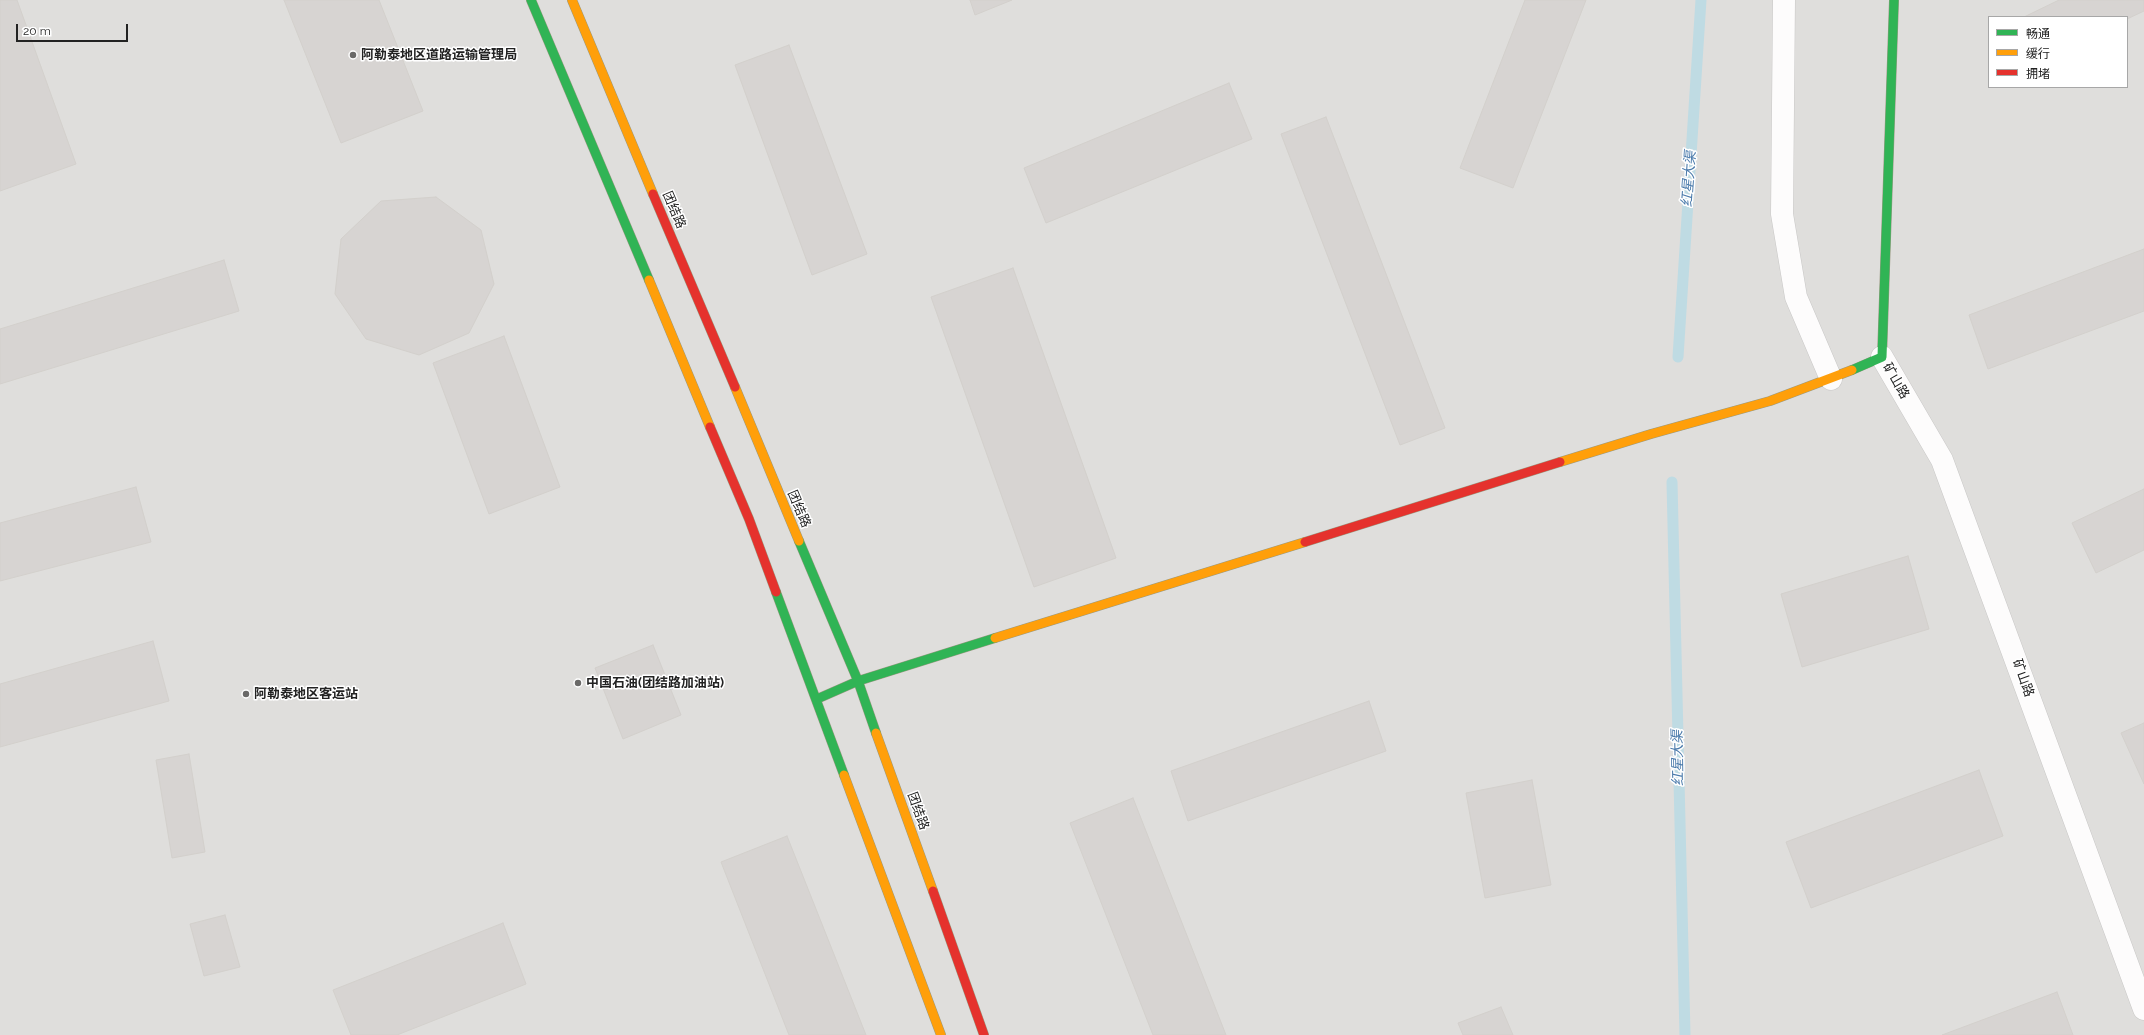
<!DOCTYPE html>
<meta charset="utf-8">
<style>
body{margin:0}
#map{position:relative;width:2144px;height:1035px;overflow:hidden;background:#f0eeeb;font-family:Raleway,"Noto Sans SC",sans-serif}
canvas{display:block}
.legend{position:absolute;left:1988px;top:16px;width:140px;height:72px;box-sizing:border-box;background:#fff;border:1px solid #a7a7a7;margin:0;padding:5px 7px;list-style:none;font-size:12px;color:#222}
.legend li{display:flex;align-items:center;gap:8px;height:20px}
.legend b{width:20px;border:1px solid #a7a7a7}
.scale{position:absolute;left:16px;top:24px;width:112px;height:18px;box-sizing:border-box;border:2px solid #222;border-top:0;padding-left:5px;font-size:12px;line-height:14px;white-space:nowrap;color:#222;-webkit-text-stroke:3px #fff;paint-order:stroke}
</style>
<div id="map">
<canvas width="2144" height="1035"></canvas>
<ul class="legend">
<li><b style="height:5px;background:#30b455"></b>畅通</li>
<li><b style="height:5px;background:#ff9f0a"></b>缓行</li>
<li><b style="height:5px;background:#e5322d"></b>拥堵</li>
</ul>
<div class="scale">20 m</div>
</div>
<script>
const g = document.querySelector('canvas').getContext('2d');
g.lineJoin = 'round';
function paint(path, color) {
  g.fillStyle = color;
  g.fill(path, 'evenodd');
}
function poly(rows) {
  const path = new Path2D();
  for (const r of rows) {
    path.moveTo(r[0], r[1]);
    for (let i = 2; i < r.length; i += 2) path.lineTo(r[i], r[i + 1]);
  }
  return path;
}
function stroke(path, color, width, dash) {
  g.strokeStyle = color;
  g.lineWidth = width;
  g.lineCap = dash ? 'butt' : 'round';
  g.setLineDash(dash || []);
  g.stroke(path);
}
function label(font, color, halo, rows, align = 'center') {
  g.font = font + ' Raleway,"Noto Sans SC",sans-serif';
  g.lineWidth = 3;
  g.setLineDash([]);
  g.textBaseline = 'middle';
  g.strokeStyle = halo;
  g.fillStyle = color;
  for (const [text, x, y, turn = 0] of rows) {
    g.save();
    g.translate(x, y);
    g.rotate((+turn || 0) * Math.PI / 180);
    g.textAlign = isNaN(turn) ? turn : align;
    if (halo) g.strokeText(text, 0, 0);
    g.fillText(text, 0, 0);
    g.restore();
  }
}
const residential = poly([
 [0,0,2144,0,2144,1035,0,1035],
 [1989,17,2127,17,2127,87,1989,87]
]);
const stream = poly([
 [1678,357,1701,0],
 [1672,482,1685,1035]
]);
const building = poly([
 [0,0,17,0,76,164,0,191,0,0],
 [284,0,379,0,423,111,341,143,284,0],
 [970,0,1012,0,975,15,970,0],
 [1525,0,1586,0,1513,188,1460,168,1525,0],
 [2059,0,2144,0,2144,11,2127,19,2127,17,2024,17,2059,0],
 [789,45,867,254,812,275,735,65,789,45],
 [1229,83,1252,139,1046,223,1024,168,1229,83],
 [1326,117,1445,428,1400,445,1281,134,1326,117],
 [436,197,481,230,494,284,469,333,419,355,366,339,335,294,341,239,381,201,436,197],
 [2144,249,2144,311,1988,369,1969,315,2144,249],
 [224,260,239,311,0,384,0,329,224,260],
 [1013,268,1116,558,1034,587,931,297,1013,268],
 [504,336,560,487,489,514,433,363,504,336],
 [136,487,151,542,0,581,0,523,136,487],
 [2144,489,2144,550,2096,573,2072,523,2144,489],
 [1908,556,1929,629,1802,667,1781,594,1908,556],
 [153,641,169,701,0,747,0,684,153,641],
 [653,645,681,715,623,739,595,668,653,645],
 [1369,701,1386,751,1188,821,1171,771,1369,701],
 [2144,723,2144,784,2121,733,2144,723],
 [189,754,205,852,172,858,156,760,189,754],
 [1979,770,2003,836,1811,908,1786,842,1979,770],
 [1532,780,1551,885,1485,898,1466,793,1532,780],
 [1133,798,1226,1035,1153,1035,1070,823,1133,798],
 [787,836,866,1035,789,1035,721,862,787,836],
 [225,915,240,967,204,976,190,924,225,915],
 [503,923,526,984,397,1035,351,1035,333,990,503,923],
 [2057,992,2073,1035,1942,1035,2057,992],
 [1501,1007,1513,1035,1463,1035,1458,1023,1501,1007]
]);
const street = poly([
 [1784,0,1782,214,1796,297,1831,379],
 [1882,357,1942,460,2144,1009]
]);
const fast = poly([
 [531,0,649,280],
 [1852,370,1882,357,1894,0],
 [799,541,858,681,876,733],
 [776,592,844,775],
 [817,699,858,681,995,638]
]);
const slow = poly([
 [572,0,653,194],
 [649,280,710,427],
 [735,387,799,541],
 [1560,462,1651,434,1770,401,1852,370],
 [995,638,1305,542],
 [876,733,933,891],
 [844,775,941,1035]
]);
const jam = poly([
 [653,194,735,387],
 [710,427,749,519,776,592],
 [1305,542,1560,462],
 [933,891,984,1035]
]);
const markers = [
 [353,55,4,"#6a6968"],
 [578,683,4,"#6a6968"],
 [246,694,4,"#6a6968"]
];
const poiNames = [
 ["阿勒泰地区道路运输管理局",361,55],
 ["中国石油(团结路加油站)",586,683],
 ["阿勒泰地区客运站",254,694]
];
const streetNames = [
 ["团结路",674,210,67],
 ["矿山路",1896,381,60],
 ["团结路",799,509,67],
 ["矿山路",2023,678,70],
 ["团结路",918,811,70]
];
const waterNames = [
 ["红星大渠",1689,179,-86],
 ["红星大渠",1678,758,-91]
];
paint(residential, '#dfdedc');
stroke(stream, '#bfdbe3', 11);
paint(building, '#d7d4d2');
stroke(building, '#d3d0cc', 1);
stroke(street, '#c9c8c7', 23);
stroke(fast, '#999a82', 10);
stroke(slow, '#999a82', 10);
stroke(jam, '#999a82', 10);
stroke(street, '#fdfcfc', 22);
stroke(fast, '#30b455', 9);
stroke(slow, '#ff9f0a', 9);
stroke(jam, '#e5322d', 9);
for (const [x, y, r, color] of markers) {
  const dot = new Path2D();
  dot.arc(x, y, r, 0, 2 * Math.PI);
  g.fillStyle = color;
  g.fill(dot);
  stroke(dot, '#fff', 1.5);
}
label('bold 13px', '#222', '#fff', poiNames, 'left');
label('13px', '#222', '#fff', streetNames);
label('italic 14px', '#4a7aab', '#fff', waterNames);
</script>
